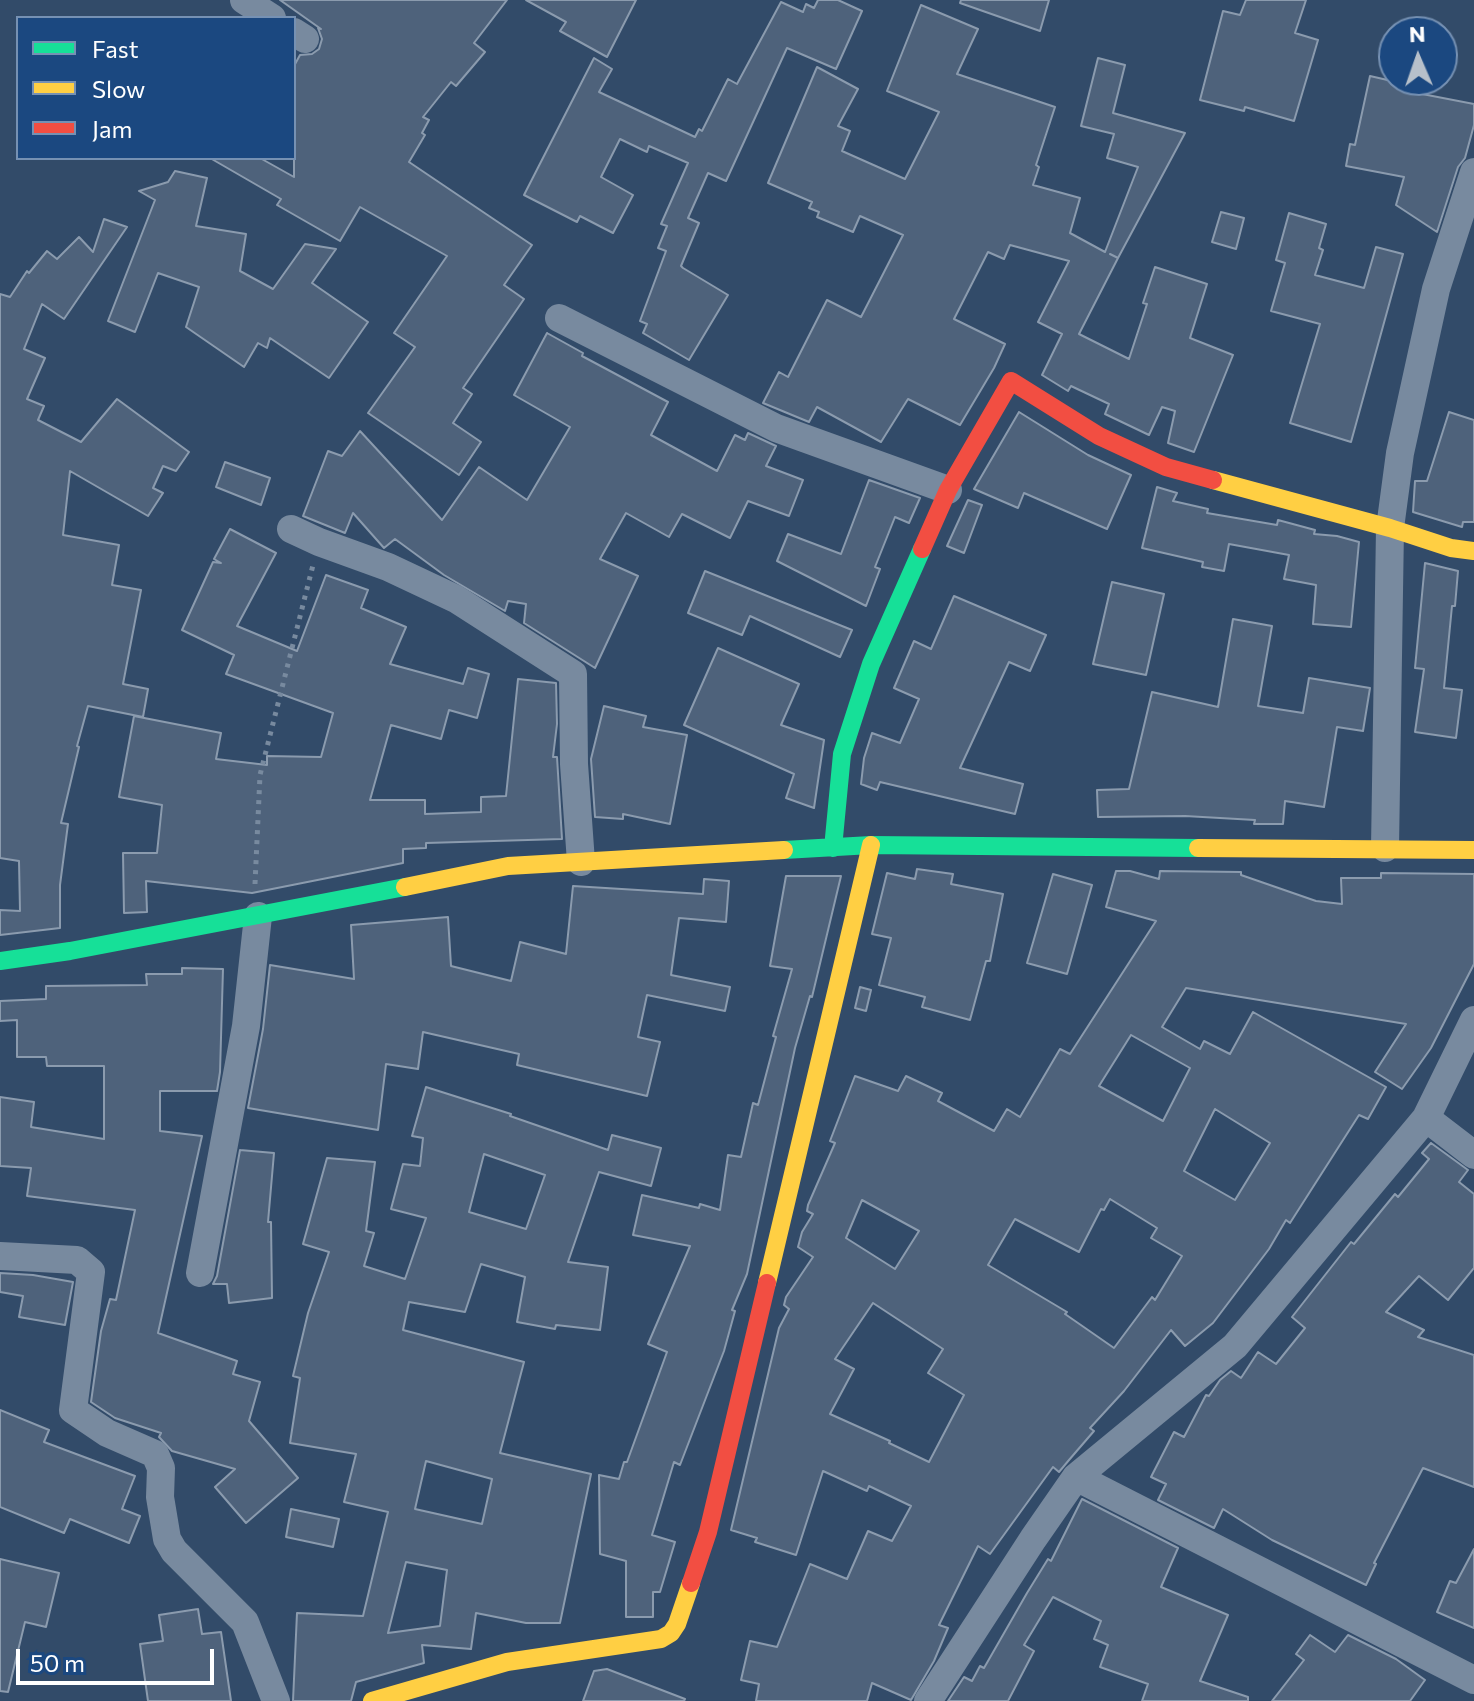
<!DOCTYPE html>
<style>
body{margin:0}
#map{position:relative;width:1474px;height:1701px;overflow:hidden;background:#324b69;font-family:Commissioner,sans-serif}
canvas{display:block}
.legend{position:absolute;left:16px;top:16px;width:280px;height:144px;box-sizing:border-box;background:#1b4880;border:2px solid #7691b3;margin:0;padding:10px 14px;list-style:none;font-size:24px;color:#fff}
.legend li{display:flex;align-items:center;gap:16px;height:40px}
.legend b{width:40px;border:2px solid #7691b3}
.north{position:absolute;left:1378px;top:16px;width:80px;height:80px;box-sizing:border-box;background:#1b4880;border:2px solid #7691b3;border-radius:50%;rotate:358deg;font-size:22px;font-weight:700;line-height:32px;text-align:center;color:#fff}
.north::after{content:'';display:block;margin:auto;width:28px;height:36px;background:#b7c0ca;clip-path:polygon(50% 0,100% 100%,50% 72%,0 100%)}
.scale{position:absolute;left:16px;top:1649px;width:198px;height:36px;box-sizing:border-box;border:4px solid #fff;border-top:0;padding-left:10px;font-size:24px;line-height:28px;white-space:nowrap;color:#fff;-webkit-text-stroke:6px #1b4880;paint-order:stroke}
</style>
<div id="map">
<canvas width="1474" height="1701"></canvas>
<ul class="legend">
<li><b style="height:10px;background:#16e098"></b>Fast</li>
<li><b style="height:10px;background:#ffcf43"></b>Slow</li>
<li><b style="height:10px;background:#f24e42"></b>Jam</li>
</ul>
<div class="north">N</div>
<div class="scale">50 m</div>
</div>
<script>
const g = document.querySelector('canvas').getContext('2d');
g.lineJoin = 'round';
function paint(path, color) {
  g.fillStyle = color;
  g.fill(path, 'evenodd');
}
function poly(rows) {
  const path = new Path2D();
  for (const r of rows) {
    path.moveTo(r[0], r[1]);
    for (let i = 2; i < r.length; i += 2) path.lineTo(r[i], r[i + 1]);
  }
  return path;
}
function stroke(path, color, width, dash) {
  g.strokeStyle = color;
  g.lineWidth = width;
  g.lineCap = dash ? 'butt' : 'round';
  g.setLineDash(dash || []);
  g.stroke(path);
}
const building = poly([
 [280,0,507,0,474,43,485,52,456,86,451,82,423,117,429,120,422,133,425,135,409,162,532,245,504,285,524,299,463,388,472,394,453,423,481,442,459,475,368,413,415,347,394,333,447,256,360,207,340,241,277,205,281,199,210,158,260,158,294,177,294,66,300,55,312,54,319,49,322,39,318,28,321,29,280,0],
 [526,0,636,0,607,57,560,31,566,22,526,0],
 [818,0,838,0,862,11,836,69,787,48,726,181,708,173,688,218,699,223,681,266,683,268,728,295,689,360,643,333,647,324,640,321,666,251,658,248,667,226,661,224,688,163,649,146,647,152,620,139,601,177,633,195,613,233,580,216,577,222,524,195,594,58,612,69,599,92,695,137,699,129,702,131,728,79,737,84,781,2,803,12,806,4,814,8,818,0],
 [961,0,1049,0,1040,31,960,3,961,0],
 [1246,0,1306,0,1295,33,1318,40,1294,121,1245,107,1244,111,1200,100,1223,11,1240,15,1246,0],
 [921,5,978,29,957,74,1055,107,1036,165,1039,167,1033,185,1080,198,1070,233,1105,252,1138,167,1107,158,1114,134,1081,126,1098,58,1125,65,1113,113,1185,133,1118,258,1110,254,1118,258,1079,334,1129,359,1147,304,1143,303,1155,267,1207,284,1190,338,1233,355,1194,452,1168,443,1175,411,1162,407,1149,435,1105,414,1109,404,1071,386,1068,391,1042,375,1062,334,1038,322,1069,261,1010,245,1004,259,988,252,954,319,1005,344,994,368,960,425,908,399,881,442,817,407,809,422,763,403,779,372,788,377,827,300,861,317,903,235,860,216,853,232,817,217,819,212,809,208,812,202,768,183,817,67,858,89,838,126,850,131,842,151,905,179,939,112,887,91,921,5],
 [1370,76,1418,87,1417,93,1474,104,1474,125,1465,158,1458,167,1437,232,1396,205,1404,177,1346,166,1350,144,1355,145,1370,76],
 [175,171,207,178,196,226,246,234,240,271,273,289,305,244,336,249,312,283,368,322,329,378,270,338,267,348,258,343,244,367,186,327,199,287,158,273,135,332,108,321,155,200,139,191,168,182,175,171],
 [1221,212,1244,218,1236,249,1212,242,1221,212],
 [1289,213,1326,224,1319,248,1323,250,1315,275,1364,288,1376,247,1403,254,1351,442,1290,423,1320,324,1271,311,1285,263,1276,260,1289,213],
 [104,219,127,227,64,319,42,304,24,349,45,358,27,399,44,406,38,420,81,442,117,399,189,452,176,471,163,466,153,488,163,493,148,516,70,471,63,535,119,545,112,585,141,590,123,684,148,689,143,717,88,706,77,746,79,747,61,823,68,824,60,885,60,928,0,935,0,910,20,911,19,861,0,858,0,294,10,297,27,271,29,273,47,251,57,259,79,237,93,252,104,219],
 [547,333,583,353,582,356,668,402,651,435,717,471,735,435,745,440,748,433,776,446,766,466,803,480,789,516,748,501,730,538,682,514,669,537,626,513,600,559,638,576,595,668,524,623,526,604,508,601,505,611,444,575,395,539,384,548,353,513,345,533,303,516,328,451,342,456,360,431,442,520,479,467,527,500,570,427,514,395,547,333],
 [1019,412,1088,455,1131,475,1107,529,1024,493,1018,508,974,489,1019,412],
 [1449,412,1474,420,1474,522,1463,522,1462,527,1413,512,1415,481,1427,481,1449,412],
 [225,462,270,478,261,505,216,487,225,462],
 [869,480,920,498,909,523,895,517,875,567,880,569,866,606,777,561,788,534,841,554,869,480],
 [1157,487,1177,493,1173,501,1208,509,1207,513,1277,525,1278,520,1315,530,1314,534,1337,536,1359,542,1351,627,1313,624,1316,585,1284,579,1289,555,1229,544,1224,571,1202,567,1203,562,1142,548,1157,487],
 [968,500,982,505,964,553,947,546,968,500],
 [230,529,276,553,237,626,297,651,326,575,368,590,361,608,406,627,390,664,463,684,468,668,489,674,477,718,449,710,441,739,391,725,370,800,425,800,425,814,481,812,481,797,506,796,518,679,556,683,557,724,553,757,557,757,562,839,426,843,426,848,403,849,403,863,252,893,146,881,147,912,124,913,123,853,157,853,162,805,119,797,134,716,221,733,216,759,267,765,267,756,321,757,333,713,226,674,234,655,182,630,213,562,221,563,214,559,230,529],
 [1425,563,1458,571,1455,606,1452,606,1444,688,1462,690,1456,738,1415,732,1424,669,1415,668,1425,563],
 [705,571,852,630,840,657,750,616,742,635,688,613,705,571],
 [1112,582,1164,594,1146,675,1093,664,1112,582],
 [954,596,1046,635,1030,671,1009,662,960,768,1023,784,1015,814,880,782,877,790,861,784,864,758,872,733,900,743,919,699,894,688,914,641,931,649,954,596],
 [1233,619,1272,626,1258,706,1303,713,1309,678,1370,688,1363,731,1337,727,1324,807,1285,801,1283,824,1254,824,1255,820,1185,816,1098,817,1097,790,1129,789,1152,692,1218,707,1233,619],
 [718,648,799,684,781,725,824,740,814,808,786,798,794,774,684,725,718,648],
 [604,706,646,716,643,727,687,735,670,824,623,814,623,819,595,817,591,759,604,706],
 [917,869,953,874,951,884,1003,894,990,961,986,961,970,1020,922,1007,925,997,879,985,891,938,872,934,887,873,915,879,917,869],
 [1116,871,1130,871,1159,879,1160,871,1241,872,1241,875,1316,901,1342,904,1341,878,1381,878,1381,873,1474,874,1474,964,1431,1048,1402,1089,1375,1072,1406,1024,1186,988,1162,1027,1200,1049,1204,1041,1230,1054,1253,1012,1386,1087,1368,1119,1359,1115,1290,1223,1286,1220,1269,1249,1213,1323,1185,1346,1171,1330,1124,1391,1090,1428,1094,1431,1069,1460,1059,1472,1053,1467,990,1554,978,1546,939,1625,948,1628,934,1661,911,1700,872,1683,867,1701,756,1701,759,1684,741,1680,750,1641,777,1647,810,1564,847,1579,868,1531,892,1541,911,1506,869,1486,867,1491,823,1471,796,1555,755,1542,757,1538,731,1530,779,1328,789,1309,784,1305,786,1297,813,1257,798,1247,802,1232,813,1214,807,1211,808,1205,835,1143,830,1141,855,1076,898,1091,906,1076,942,1093,938,1101,994,1131,1007,1109,1020,1117,1060,1049,1070,1054,1156,921,1106,907,1116,871],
 [1131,1035,1190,1068,1163,1121,1099,1086,1131,1035],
 [1215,1109,1270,1143,1235,1200,1184,1171,1215,1109],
 [1110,1199,1157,1228,1151,1238,1182,1256,1155,1300,1152,1297,1114,1348,1065,1314,1067,1312,988,1265,1015,1219,1079,1252,1101,1209,1104,1210,1110,1199],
 [862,1200,919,1231,895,1269,846,1238,862,1200],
 [873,1303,943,1349,928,1373,964,1395,929,1462,889,1443,890,1441,830,1414,854,1369,835,1359,873,1303],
 [1053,874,1092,885,1067,974,1027,963,1053,874],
 [786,876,841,876,812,997,810,996,795,1048,747,1274,732,1310,735,1311,724,1351,680,1465,674,1462,652,1535,675,1542,660,1592,653,1592,653,1617,626,1617,626,1561,600,1554,599,1475,619,1479,624,1462,627,1462,667,1352,648,1344,690,1246,633,1235,642,1195,699,1208,700,1204,720,1210,728,1155,741,1157,753,1103,758,1105,776,1037,773,1036,792,969,770,966,786,876],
 [704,879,729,881,726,922,679,918,671,975,730,987,725,1011,647,995,638,1037,660,1042,647,1096,517,1065,519,1054,423,1032,418,1069,386,1064,378,1130,248,1108,263,1029,270,965,354,979,351,925,448,917,451,966,511,981,520,942,566,954,573,886,703,894,704,879],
 [182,968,223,969,220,1072,217,1091,160,1091,160,1131,202,1136,158,1333,237,1361,233,1374,260,1382,249,1421,298,1478,246,1523,215,1487,235,1469,172,1451,159,1437,161,1433,115,1418,91,1402,101,1331,110,1299,116,1300,135,1210,27,1196,31,1168,0,1166,0,1097,34,1102,31,1127,104,1139,104,1066,47,1066,46,1057,17,1057,17,1020,0,1021,0,1001,46,999,46,986,147,985,146,974,182,974,182,968],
 [860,987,871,990,866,1011,855,1008,860,987],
 [426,1087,511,1114,510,1116,608,1150,612,1135,661,1148,651,1186,599,1172,568,1262,608,1267,600,1330,556,1325,555,1329,517,1322,525,1277,481,1264,465,1312,409,1302,403,1330,524,1362,500,1453,591,1474,560,1623,526,1623,476,1613,471,1649,422,1645,424,1663,356,1682,351,1701,293,1701,297,1613,363,1616,388,1512,344,1502,356,1454,290,1443,300,1378,293,1376,308,1313,329,1252,303,1244,327,1158,375,1162,366,1231,374,1233,364,1266,405,1279,426,1218,391,1209,403,1164,420,1166,423,1138,412,1136,426,1087],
 [484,1154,545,1175,526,1229,469,1212,484,1154],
 [426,1461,492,1479,482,1524,415,1509,426,1461],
 [406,1562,447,1570,440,1626,388,1633,406,1562],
 [1431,1143,1468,1170,1459,1182,1474,1194,1474,1268,1448,1300,1419,1276,1386,1312,1424,1330,1418,1337,1474,1355,1474,1487,1423,1468,1374,1563,1376,1564,1366,1585,1272,1540,1223,1509,1214,1528,1158,1500,1166,1484,1151,1477,1174,1432,1184,1437,1206,1395,1209,1396,1220,1380,1231,1371,1241,1378,1258,1352,1276,1364,1305,1328,1292,1317,1351,1242,1354,1244,1395,1194,1398,1197,1429,1159,1422,1153,1431,1143],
 [240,1150,274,1153,268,1222,271,1222,272,1298,229,1303,227,1284,213,1284,217,1276,240,1150],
 [0,1273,33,1275,73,1282,65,1325,19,1317,23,1296,0,1292,0,1273],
 [0,1410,49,1430,44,1442,135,1476,122,1509,140,1516,129,1543,70,1519,64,1533,0,1507,0,1410],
 [1082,1499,1178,1548,1161,1587,1228,1615,1200,1681,1248,1697,1248,1701,1142,1701,1148,1684,1100,1667,1108,1645,1094,1639,1101,1621,1053,1597,1024,1645,1034,1651,1008,1701,948,1701,964,1677,972,1681,980,1666,984,1668,1027,1593,1048,1559,1051,1561,1082,1499],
 [291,1509,339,1519,333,1547,286,1537,291,1509],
 [1474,1549,1474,1628,1437,1612,1450,1581,1456,1583,1474,1549],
 [0,1559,59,1573,46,1627,25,1622,8,1692,0,1691,0,1559],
 [198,1609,202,1634,221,1632,231,1701,148,1701,140,1644,163,1641,159,1615,198,1609],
 [1310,1635,1335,1652,1348,1635,1396,1659,1425,1680,1410,1701,1272,1701,1304,1660,1296,1654,1310,1635],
 [607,1669,685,1699,684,1701,583,1701,594,1671,607,1669]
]);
const path = poly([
 [255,884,260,775,313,565]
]);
const street = poly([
 [244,0,272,18],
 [294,32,305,39],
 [559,318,776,428,948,490],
 [291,529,319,542,388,567,456,599,573,674,574,764,581,862],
 [1385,848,1390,528,1400,453,1436,289,1474,172],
 [1426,1118,1474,1155],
 [0,1256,77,1260,91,1272,73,1410,107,1433,155,1454,161,1468,160,1497,167,1539,174,1551,245,1622,276,1701],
 [200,1273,246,1026,258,916],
 [1076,1477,1474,1680],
 [928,1701,1033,1539,1076,1477,1235,1346,1426,1118,1474,1020]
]);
const fast = poly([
 [833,848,842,754,871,664,922,549],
 [784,850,871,845,1198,848],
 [0,961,70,951,405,887]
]);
const slow = poly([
 [1213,480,1390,528,1451,548,1474,551],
 [1198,848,1474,850],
 [405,887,508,866,784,850],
 [767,1283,871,845],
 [372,1701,507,1662,661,1639,671,1633,677,1624,691,1583]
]);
const jam = poly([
 [922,549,948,490,1011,381,1099,436,1166,467,1213,480],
 [691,1583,708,1532,767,1283]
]);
paint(building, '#4e627b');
stroke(building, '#8b9bae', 2);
stroke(path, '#788a9f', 5, [4, 6]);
stroke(street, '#788a9f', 28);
stroke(fast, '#16e098', 18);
stroke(slow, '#ffcf43', 18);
stroke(jam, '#f24e42', 18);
</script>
